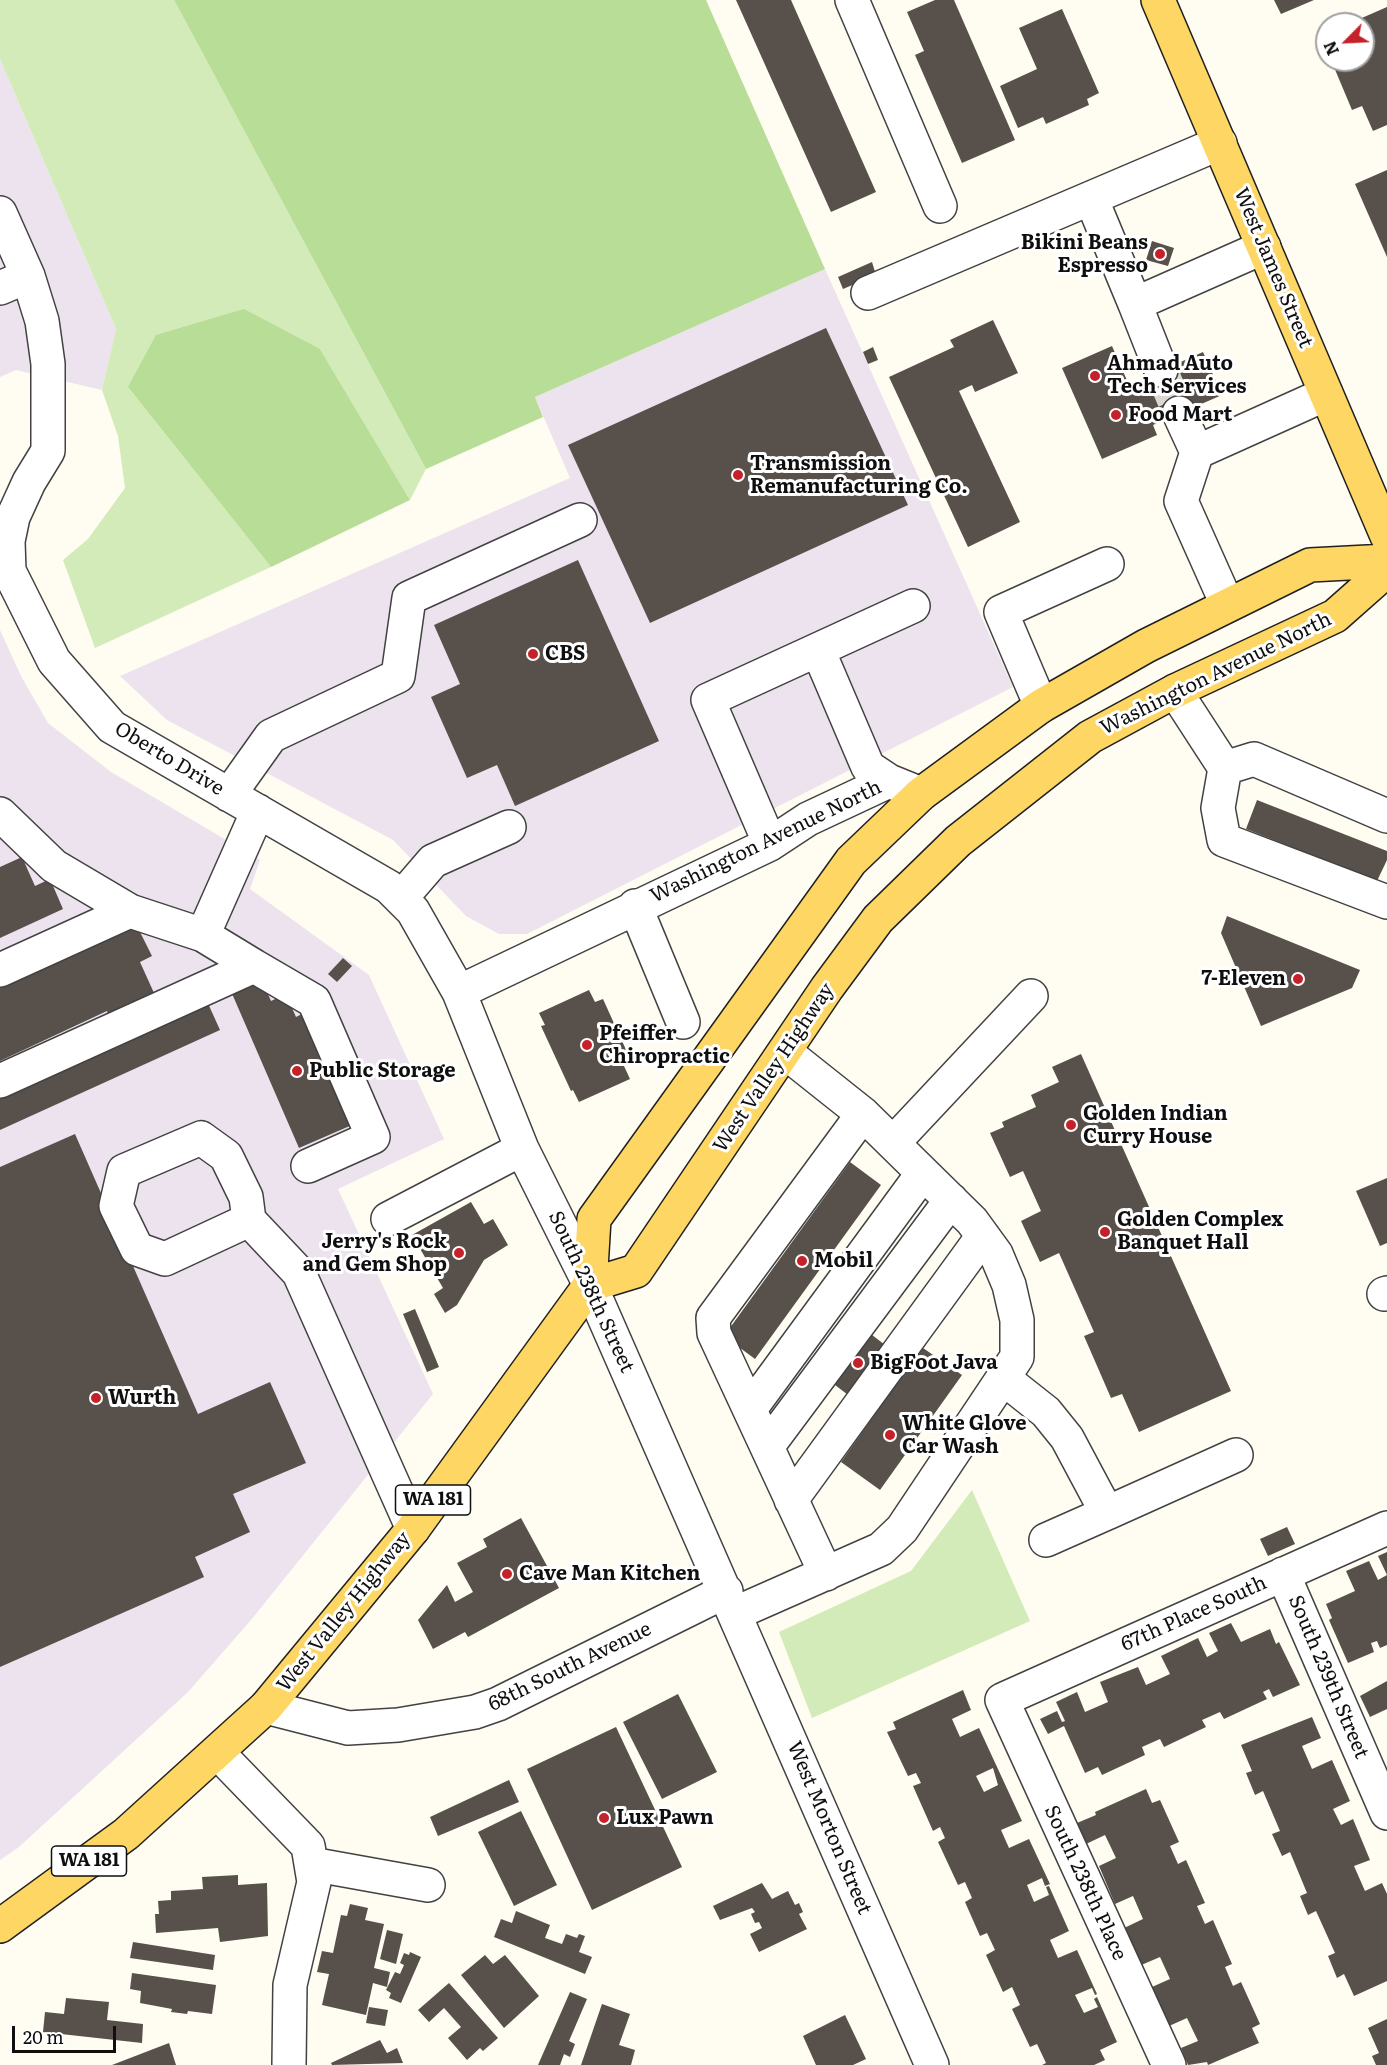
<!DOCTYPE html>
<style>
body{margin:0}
#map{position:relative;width:1387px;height:2065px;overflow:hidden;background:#fffcf1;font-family:Literata,serif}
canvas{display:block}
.north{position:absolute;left:1315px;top:12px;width:60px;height:60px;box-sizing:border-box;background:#fff;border:2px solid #9f9f9f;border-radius:50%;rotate:246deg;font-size:16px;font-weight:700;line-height:24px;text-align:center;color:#0f0f0f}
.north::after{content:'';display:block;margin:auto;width:21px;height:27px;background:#c5212b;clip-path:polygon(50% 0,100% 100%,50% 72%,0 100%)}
.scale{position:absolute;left:12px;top:2026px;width:104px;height:27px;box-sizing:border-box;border:3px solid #0f0f0f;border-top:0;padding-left:8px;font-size:18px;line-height:21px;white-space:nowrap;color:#0f0f0f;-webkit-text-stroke:4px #fff;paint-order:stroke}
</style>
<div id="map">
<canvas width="1387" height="2065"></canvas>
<div class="north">N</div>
<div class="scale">20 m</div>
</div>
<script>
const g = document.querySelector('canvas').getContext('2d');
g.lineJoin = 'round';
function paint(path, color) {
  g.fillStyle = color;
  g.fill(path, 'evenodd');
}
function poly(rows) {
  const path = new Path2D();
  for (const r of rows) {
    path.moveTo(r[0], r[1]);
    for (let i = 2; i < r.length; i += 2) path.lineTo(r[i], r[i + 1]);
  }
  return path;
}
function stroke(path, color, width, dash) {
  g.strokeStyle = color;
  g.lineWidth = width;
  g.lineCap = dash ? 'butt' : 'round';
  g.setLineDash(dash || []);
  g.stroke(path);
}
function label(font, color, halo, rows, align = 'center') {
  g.font = font + ' Literata,serif';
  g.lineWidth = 6;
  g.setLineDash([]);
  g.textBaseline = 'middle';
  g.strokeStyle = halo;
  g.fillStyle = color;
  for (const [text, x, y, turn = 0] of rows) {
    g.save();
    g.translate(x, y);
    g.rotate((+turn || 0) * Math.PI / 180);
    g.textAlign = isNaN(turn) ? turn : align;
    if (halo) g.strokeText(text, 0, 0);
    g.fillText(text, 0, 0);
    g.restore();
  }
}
const industrial = poly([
 [0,59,116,329,102,390,16,370,0,377],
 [825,269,1013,687,527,934,499,934,466,916,393,840,167,720,120,676,570,478,535,397],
 [0,630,21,676,48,723,111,772,260,860,250,889,369,975,444,1139,338,1189,433,1394,251,1620,188,1692,19,1847,0,1860]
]);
const green = poly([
 [0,0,174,0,426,469,410,500,320,349,128,387,271,567,95,648,63,560,88,539,125,488,118,436,102,390,116,329,0,59],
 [972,1490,1030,1621,812,1718,779,1632,911,1571]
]);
const forest = poly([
 [174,0,706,0,825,269,535,397,543,417,426,469],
 [244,309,320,349,410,500,271,567,128,387,156,335]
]);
const building = poly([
 [736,0,791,0,876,192,831,212],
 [935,0,954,0,1015,140,962,163,915,55,924,51,907,12],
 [1274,0,1314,0,1281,14],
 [1387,7,1387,125,1373,131,1362,106,1352,110,1331,60,1363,60,1363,24,1348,24],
 [1062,9,1099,93,1087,99,1089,105,1046,124,1043,117,1018,128,1000,86,1037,69,1019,28],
 [1387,170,1387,257,1355,184],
 [1152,241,1174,248,1168,266,1146,260],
 [872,262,876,275,843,289,838,277],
 [993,320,1018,373,975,392,972,385,959,391,1020,522,968,547,889,377,954,347,950,340],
 [826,328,908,505,650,623,568,445],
 [1112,346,1129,385,1203,352,1222,395,1153,425,1157,435,1102,459,1062,368],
 [873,347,878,360,868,364,863,352],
 [578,560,659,741,515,806,497,765,467,778,431,697,460,684,434,625],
 [1257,800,1387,851,1387,860,1377,881,1246,829],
 [22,857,35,886,50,879,63,909,0,938,0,867],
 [1227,916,1360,970,1352,988,1261,1026,1221,933],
 [136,924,152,956,140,962,154,993,108,1014,107,1011,0,1061,0,988],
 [343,958,352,966,337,982,328,974],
 [253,979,258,988,264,985,271,1001,286,994,296,1017,304,1013,352,1125,299,1148,230,989],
 [589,990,595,1002,603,999,632,1063,624,1066,630,1079,579,1102,573,1090,571,1091,541,1026,545,1025,539,1013],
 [206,999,220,1030,0,1130,0,1093],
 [1081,1054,1231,1391,1139,1432,1122,1394,1111,1398,1084,1336,1094,1332,1059,1253,1040,1262,1021,1221,1041,1211,1023,1171,1010,1177,990,1133,1004,1127,1002,1122,1036,1107,1031,1095,1059,1082,1052,1067],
 [75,1134,198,1414,270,1382,306,1463,233,1494,250,1532,195,1557,204,1577,0,1667,0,1167],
 [850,1162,881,1185,755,1359,724,1336],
 [1387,1178,1387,1243,1380,1246,1356,1191],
 [471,1202,484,1224,493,1219,508,1245,484,1260,457,1305,445,1313,434,1294,443,1288,412,1235],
 [415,1309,439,1367,427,1372,403,1314],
 [863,1328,889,1348,852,1398,826,1378],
 [906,1344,919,1354,923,1348,962,1375,880,1490,841,1462,880,1407,867,1398],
 [521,1518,559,1588,468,1637,465,1632,433,1649,418,1620,447,1585,455,1602,473,1592,457,1563,487,1547,483,1539],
 [1287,1527,1295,1544,1268,1556,1260,1539],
 [1387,1552,1387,1575,1378,1556],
 [1369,1561,1378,1580,1387,1575,1387,1645,1380,1648,1377,1641,1371,1643,1374,1652,1348,1663,1329,1620,1332,1618,1326,1604,1355,1591,1346,1571],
 [1231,1623,1241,1642,1270,1629,1276,1644,1279,1642,1300,1685,1273,1697,1269,1689,1263,1692,1267,1699,1224,1719,1220,1712,1202,1720,1206,1727,1164,1747,1160,1739,1142,1747,1145,1755,1102,1775,1098,1767,1085,1773,1064,1726,1048,1734,1040,1719,1057,1711,1062,1722,1065,1721,1056,1702,1077,1692,1085,1712,1108,1702,1100,1682,1138,1667,1146,1685,1170,1674,1161,1656,1198,1638,1207,1657,1218,1651,1209,1633],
 [1387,1681,1387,1709,1370,1717,1360,1696],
 [963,1690,971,1710,952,1719,960,1737,979,1728,1022,1821,1001,1830,1009,1848,1029,1839,1050,1884,1045,1886,1042,1878,1027,1885,1034,1902,1049,1895,1046,1887,1049,1886,1069,1931,1050,1940,1058,1958,1077,1950,1097,1994,1095,1995,1092,1988,1075,1995,1084,2013,1098,2007,1094,1999,1097,1997,1117,2042,1100,2050,1105,2060,1094,2065,1042,2065,1046,2063,1037,2044,1030,2047,1012,2009,1020,2005,1012,1987,1003,1992,986,1955,995,1950,987,1933,980,1936,965,1902,972,1898,965,1882,958,1885,938,1842,945,1838,940,1827,933,1831,913,1786,921,1783,916,1773,908,1776,887,1732,896,1729,893,1722],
 [993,1768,998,1785,984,1792,976,1776],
 [678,1694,717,1772,662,1799,623,1722],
 [1312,1717,1321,1738,1302,1746,1312,1769,1332,1760,1350,1801,1333,1809,1341,1825,1353,1819,1370,1860,1354,1866,1365,1891,1382,1883,1387,1894,1387,1981,1354,1996,1344,1974,1337,1978,1328,1956,1335,1953,1316,1911,1308,1915,1300,1896,1307,1893,1290,1852,1282,1856,1272,1834,1280,1831,1263,1791,1255,1795,1246,1773,1252,1771,1241,1745],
 [616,1727,682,1867,592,1910,527,1769],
 [509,1780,519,1802,438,1836,430,1817],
 [1146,1789,1152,1803,1160,1800,1179,1842,1170,1846,1178,1864,1186,1860,1205,1903,1197,1906,1205,1924,1213,1920,1232,1964,1225,1967,1233,1986,1241,1982,1260,2024,1252,2028,1259,2043,1208,2065,1207,2062,1188,2065,1181,2048,1198,2041,1187,2018,1169,2026,1152,1987,1170,1979,1160,1957,1139,1966,1122,1929,1143,1919,1133,1896,1115,1904,1099,1866,1116,1858,1105,1835,1086,1844,1077,1823,1096,1815,1095,1812],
 [521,1811,557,1885,514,1906,478,1832],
 [238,1875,238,1885,267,1883,268,1936,220,1942,218,1928,156,1933,155,1914,159,1914,158,1901,171,1900,171,1891,203,1889,202,1877],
 [762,1883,772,1899,788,1891,795,1905,799,1903,803,1912,799,1914,807,1929,759,1952,750,1934,762,1928,759,1922,755,1923,751,1914,755,1912,752,1908,720,1920,713,1906],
 [350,1904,368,1908,365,1920,384,1924,374,1968,390,1972,387,1987,373,1983,366,2015,322,2005,329,1974,317,1972,322,1951,333,1953,341,1915,347,1916],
 [516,1911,550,1925,545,1938,562,1944,566,1934,577,1938,579,1934,585,1936,579,1952,592,1957,585,1974,494,1937,501,1919,512,1923],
 [387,1930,403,1934,396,1964,380,1959],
 [133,1942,215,1955,213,1970,130,1958],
 [410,1952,421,1957,401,2003,389,1998,391,1993,386,1990,395,1972,400,1974,404,1965,400,1963,404,1953,409,1955],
 [485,1955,493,1964,505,1955,539,1996,504,2028,461,1975],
 [132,1973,216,1985,212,2014,188,2011,187,2014,171,2012,172,2009,140,2003,141,1991,130,1989],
 [449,1983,498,2038,483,2051,480,2048,467,2060,448,2038,461,2027,444,2008,429,2022,418,2010],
 [570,1992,587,1999,569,2041,575,2044,570,2057,564,2054,560,2065,538,2065],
 [66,1998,109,2002,107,2020,143,2024,142,2043,43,2032,45,2012,64,2014],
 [602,2004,630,2014,619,2045,635,2050,631,2065,581,2065],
 [369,2007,388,2010,385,2026,366,2023],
 [845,2015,866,2059,853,2065,816,2065,803,2036],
 [1387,2019,1387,2065,1376,2065,1372,2056,1379,2053,1368,2028],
 [380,2040,387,2053,397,2048,403,2063,332,2065,331,2063],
 [169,2043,176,2065,112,2065]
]);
const minorTunnel = poly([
 [1161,370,1179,413]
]);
const minor = poly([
 [852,0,940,206],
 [1091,198,1135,304,1264,247],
 [0,213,28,276,42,321,48,364,48,451,29,482,13,517,8,541,9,571,54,661,112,727,389,887,413,911,459,992,522,1149,590,1285,932,2065],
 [0,288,28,276],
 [868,293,1220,143],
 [1135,304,1161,370],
 [1179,413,1197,452,1181,501,1227,604],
 [1197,452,1326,394],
 [818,650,868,767,889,781],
 [1175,691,1225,768,1218,808,1224,840,1387,902],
 [1041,706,1001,612,1107,564],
 [1225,768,1254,759,1387,816],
 [229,795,271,736,398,676,409,598,580,520],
 [0,814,54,866,130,911,203,935,258,811],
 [770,844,708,700,913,606],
 [402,897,433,861,509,827],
 [635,906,683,1022],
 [203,935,254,966],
 [0,970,130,911],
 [459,992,770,844,808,819,889,781,921,794],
 [0,1081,254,966,314,1001,373,1137,308,1166],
 [893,1143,1031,996],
 [388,1219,522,1149],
 [249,1220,246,1197,226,1156,201,1138,124,1171,116,1206,137,1249,165,1259,249,1220,299,1273,413,1529],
 [1384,1294,1387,1293],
 [1003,1378,1046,1412,1067,1438,1107,1513,1236,1455],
 [750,1409,923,1173],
 [767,1447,951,1200],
 [791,1500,983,1236],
 [1046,1540,1107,1513],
 [826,1574,714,1333,713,1318,863,1114],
 [1283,1574,1387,1813],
 [736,1613,881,1549,902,1529,1017,1357,1017,1320,1009,1285,996,1254,972,1221,863,1114,785,1052],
 [266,1707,348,1728,398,1725,475,1712,498,1704,726,1591],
 [217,1752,308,1846,314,1882,290,1985,289,2065],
 [311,1864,428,1885],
 [1169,2065,1002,1700,1387,1528]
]);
const major = poly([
 [1158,0,1387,536],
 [590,1285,636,1271,827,988,878,919,958,841,1090,737,1175,691,1335,616,1387,570],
 [0,1926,126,1834,266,1707,413,1529,590,1285,594,1219,851,861,921,794,1041,706,1146,646,1310,565,1387,561]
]);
const markers = [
 [1160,254,6,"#c5212b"],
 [1095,376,6,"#c5212b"],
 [1116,415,6,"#c5212b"],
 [738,475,6,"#c5212b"],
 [533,654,6,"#c5212b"],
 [1298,979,6,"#c5212b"],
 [587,1045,6,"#c5212b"],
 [297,1071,6,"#c5212b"],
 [1071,1125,6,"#c5212b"],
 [1105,1232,6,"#c5212b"],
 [459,1253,6,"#c5212b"],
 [802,1261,6,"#c5212b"],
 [858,1363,6,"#c5212b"],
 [96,1398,6,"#c5212b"],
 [890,1435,6,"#c5212b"],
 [507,1574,6,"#c5212b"],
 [604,1818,6,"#c5212b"]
];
const shields = [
 [433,1500,75],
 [89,1861,75]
];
const shieldNames = [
 ["WA 181",433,1500],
 ["WA 181",89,1861]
];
const poiNames = [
 ["Bikini Beans",1148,243,"right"],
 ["Espresso",1148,266,"right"],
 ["Ahmad Auto",1107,364],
 ["Tech Services",1107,387],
 ["Food Mart",1128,415],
 ["Transmission",750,464],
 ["Remanufacturing Co.",750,487],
 ["CBS",545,654],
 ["7-Eleven",1286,979,"right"],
 ["Pfeiffer",599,1034],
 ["Chiropractic",599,1057],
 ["Public Storage",309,1071],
 ["Golden Indian",1083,1114],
 ["Curry House",1083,1137],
 ["Golden Complex",1117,1220],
 ["Banquet Hall",1117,1243],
 ["Jerry's Rock",447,1242,"right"],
 ["and Gem Shop",447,1265,"right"],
 ["Mobil",814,1261],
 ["BigFoot Java",870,1363],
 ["Wurth",108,1398],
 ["White Glove",902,1424],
 ["Car Wash",902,1447],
 ["Cave Man Kitchen",519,1574],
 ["Lux Pawn",616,1818]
];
const streetNames = [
 ["West James Street",1273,268,67],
 ["Washington Avenue North",1216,674,-26],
 ["Oberto Drive",169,759,31],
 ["Washington Avenue North",766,842,-26],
 ["West Valley Highway",774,1068,-56],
 ["South 238th Street",591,1292,65],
 ["West Valley Highway",344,1612,-51],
 ["67th Place South",1194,1614,-24],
 ["68th South Avenue",570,1667,-26],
 ["South 239th Street",1328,1677,67],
 ["West Morton Street",829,1828,67],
 ["South 238th Place",1085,1883,65]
];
paint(industrial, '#ece3ee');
paint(green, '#d3ebb8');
paint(forest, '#b7dd97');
paint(building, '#58504b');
stroke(minorTunnel, '#dbd8cf', 33, [33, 16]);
stroke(minor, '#424242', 36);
stroke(major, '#202020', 36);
stroke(minor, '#fff', 33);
stroke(major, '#fdd663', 33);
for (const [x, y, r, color] of markers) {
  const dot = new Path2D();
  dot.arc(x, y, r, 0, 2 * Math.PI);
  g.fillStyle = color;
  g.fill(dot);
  stroke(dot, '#fff', 2);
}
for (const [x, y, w] of shields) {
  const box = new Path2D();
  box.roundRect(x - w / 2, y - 15, w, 30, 4.5);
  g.fillStyle = '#fff';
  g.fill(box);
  stroke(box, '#0f0f0f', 1.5);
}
label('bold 18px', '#0f0f0f', null, shieldNames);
label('bold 20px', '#0f0f0f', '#fff', poiNames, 'left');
label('20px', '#0f0f0f', '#fff', streetNames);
</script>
